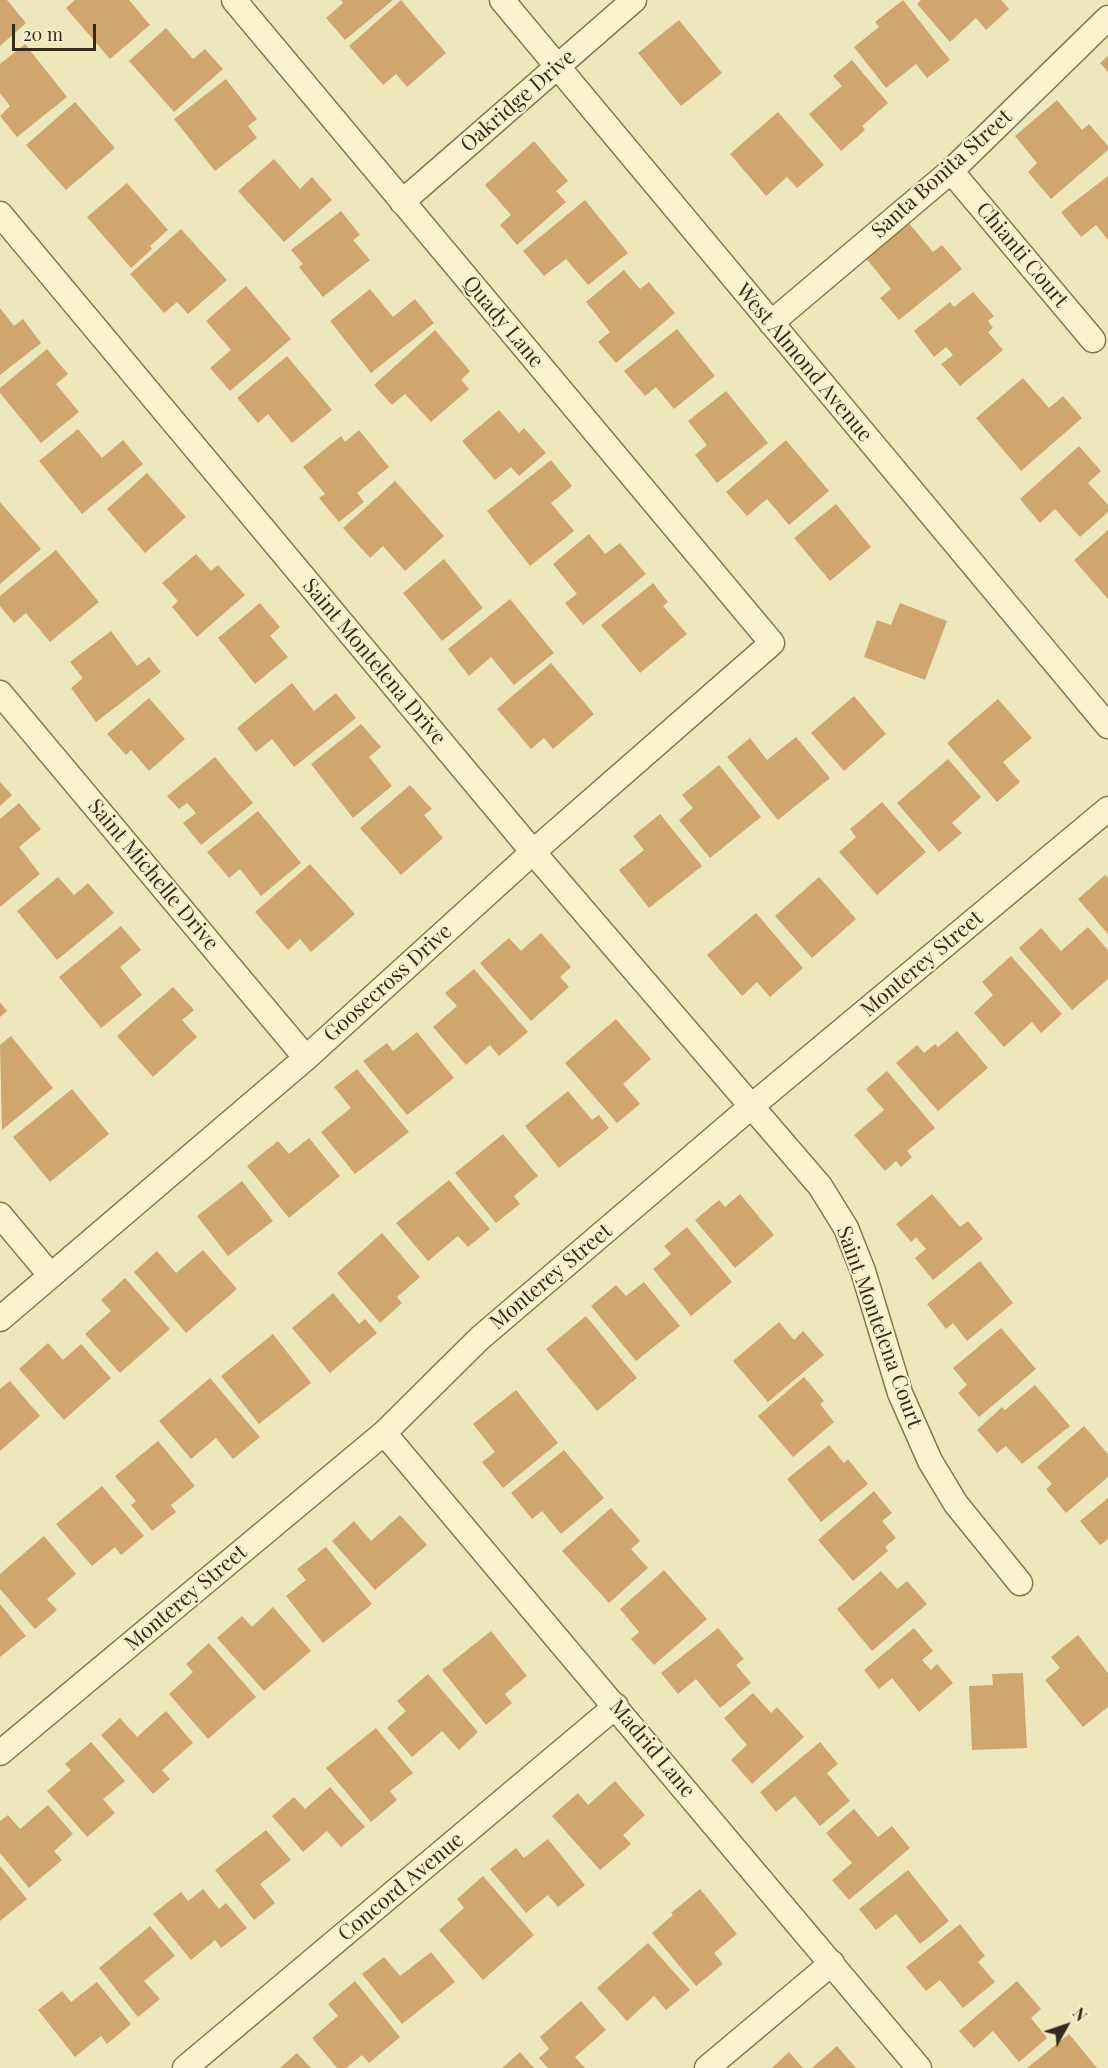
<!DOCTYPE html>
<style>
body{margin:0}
#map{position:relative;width:1108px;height:2068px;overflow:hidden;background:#efe7bc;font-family:"Playfair Display",serif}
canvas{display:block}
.north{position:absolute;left:1036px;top:1996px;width:60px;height:60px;-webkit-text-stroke:4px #f6f0cc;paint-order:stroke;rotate:50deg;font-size:16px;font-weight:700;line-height:24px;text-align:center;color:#362b1b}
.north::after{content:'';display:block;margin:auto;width:21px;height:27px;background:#362b1b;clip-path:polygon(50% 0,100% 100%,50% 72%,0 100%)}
.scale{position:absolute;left:12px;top:24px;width:84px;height:27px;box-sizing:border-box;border:3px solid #362b1b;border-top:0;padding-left:8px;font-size:18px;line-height:21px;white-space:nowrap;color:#362b1b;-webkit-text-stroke:4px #f6f0cc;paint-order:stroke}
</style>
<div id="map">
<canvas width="1108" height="2068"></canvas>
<div class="north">N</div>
<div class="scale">20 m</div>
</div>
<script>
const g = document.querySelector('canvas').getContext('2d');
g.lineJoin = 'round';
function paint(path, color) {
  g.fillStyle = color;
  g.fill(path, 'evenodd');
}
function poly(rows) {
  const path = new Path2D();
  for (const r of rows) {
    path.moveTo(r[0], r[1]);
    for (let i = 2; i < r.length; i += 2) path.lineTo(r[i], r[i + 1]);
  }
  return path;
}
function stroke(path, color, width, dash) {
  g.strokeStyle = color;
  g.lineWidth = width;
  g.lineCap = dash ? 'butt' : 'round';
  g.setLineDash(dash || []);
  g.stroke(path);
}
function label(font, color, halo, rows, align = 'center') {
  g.font = font + ' "Playfair Display",serif';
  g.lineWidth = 4.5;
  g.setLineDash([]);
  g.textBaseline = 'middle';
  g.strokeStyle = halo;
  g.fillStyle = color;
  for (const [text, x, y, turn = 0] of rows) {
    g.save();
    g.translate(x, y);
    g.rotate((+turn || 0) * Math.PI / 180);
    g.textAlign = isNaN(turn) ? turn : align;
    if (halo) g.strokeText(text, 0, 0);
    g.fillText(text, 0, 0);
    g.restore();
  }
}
const building = poly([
 [0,0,7,0,26,23,0,46],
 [75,0,129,0,150,25,110,59,66,8],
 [341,0,393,0,345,40,326,18,343,3],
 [401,0,446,53,407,87,396,74,383,85,349,46],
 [903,0,950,60,927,78,916,64,886,88,854,47,879,27,875,22],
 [921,0,1001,0,1009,9,986,30,976,18,950,42,917,4],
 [679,20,722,73,681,106,638,53],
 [166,28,193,59,205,49,223,69,174,112,129,61],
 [25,44,67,97,17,137,0,116,10,106,0,93,0,64],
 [1108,56,1108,72,1100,63],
 [852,60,888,103,862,126,865,130,841,151,809,114,842,86,833,76],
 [226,79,257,119,248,126,257,138,215,171,174,119],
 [1057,100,1082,130,1089,124,1108,146,1108,150,1051,199,1028,172,1037,163,1015,136],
 [75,102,115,148,66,190,26,145],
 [778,112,824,165,797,188,787,177,766,196,730,154],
 [534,141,568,181,556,191,566,202,517,245,500,225,511,215,485,185],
 [274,159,300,189,312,177,332,200,284,242,238,191],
 [1108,176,1108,240,1096,225,1081,237,1061,212],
 [127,183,168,230,150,246,152,249,131,268,87,217],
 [585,200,628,253,588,285,566,259,544,276,523,251],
 [341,211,360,235,353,240,370,260,323,297,299,267,303,264,291,250],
 [908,222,933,252,942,245,962,269,899,320,880,298,891,289,865,257],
 [181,229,227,280,188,314,177,302,164,313,130,274],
 [624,270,640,289,649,282,675,313,616,363,598,342,610,332,586,302],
 [246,286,291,339,230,391,210,368,231,350,206,321],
 [370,289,393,317,415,299,434,323,371,373,330,321],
 [973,292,994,316,988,321,993,328,988,332,1003,350,960,386,941,364,953,355,946,347,934,357,914,331,950,302,954,307],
 [0,308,14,326,23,319,41,343,0,375],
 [677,329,715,376,674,409,656,387,645,396,624,371],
 [435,330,470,371,461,380,469,389,431,422,405,394,392,405,374,385],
 [47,349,68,374,56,384,79,412,41,443,0,393,0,388],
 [287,356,332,410,292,443,268,414,258,423,237,398],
 [1023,378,1049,408,1063,396,1082,418,1021,471,976,418],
 [726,391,768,443,717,483,695,455,707,445,688,421],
 [499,410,519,433,524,428,546,453,519,476,511,467,495,480,462,441],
 [78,429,102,458,123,440,143,464,82,514,39,461],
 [359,430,389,467,357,493,364,502,339,522,319,498,325,494,303,467,341,436,345,442],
 [786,440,829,491,789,525,767,499,747,516,726,492],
 [1079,446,1101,471,1088,483,1108,505,1108,512,1080,537,1055,509,1040,523,1020,499],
 [551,460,572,486,551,503,574,531,530,566,487,511],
 [147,473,186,517,145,553,107,509],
 [395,481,444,536,405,571,383,546,370,558,343,528],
 [0,502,41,549,0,584],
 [836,504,871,547,830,581,794,538],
 [1108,530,1108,599,1074,560],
 [589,534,605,554,620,543,646,574,583,625,565,603,577,594,553,564],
 [56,550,99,602,50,642,26,613,14,623,0,606,0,596],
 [196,554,211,571,218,565,245,595,197,637,172,607,178,601,162,583],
 [444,559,483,608,442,641,403,593],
 [653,583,668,602,663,606,687,634,640,673,601,625],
 [510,599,554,653,514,685,491,657,469,676,448,649],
 [260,603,280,627,270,636,288,657,255,684,218,638],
 [900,603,947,621,925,680,864,657,877,620,891,625],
 [111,631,137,666,149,657,161,672,96,722,71,688,83,678,70,662],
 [551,663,594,714,553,749,544,738,531,749,497,709],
 [292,683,314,711,336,693,356,718,294,767,272,739,256,752,237,728],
 [854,696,886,734,844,771,811,733],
 [149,698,185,739,149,771,131,750,126,755,107,734],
 [998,699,1032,738,1003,762,1020,782,997,802,947,743],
 [361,724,381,747,369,757,392,786,353,818,311,764],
 [796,737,830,778,778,820,727,757,750,738,767,760],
 [215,757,253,803,201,845,183,823,196,813,187,803,179,809,167,796],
 [948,759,981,797,952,823,962,833,939,852,897,803],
 [719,765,761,817,710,858,679,820,693,808,682,795],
 [0,782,12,795,0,806],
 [410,785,432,809,424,815,443,838,401,875,360,828],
 [882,802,926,852,877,895,839,852,856,837,850,829],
 [19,803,41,829,19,847,40,874,0,907,0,819],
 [258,811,301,863,261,896,240,869,229,878,207,852],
 [660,814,702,866,649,908,619,870,644,850,633,836],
 [310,864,355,914,311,952,300,939,288,950,255,912],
 [1105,875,1108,878,1108,934,1078,899],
 [58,877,74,895,88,883,114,913,57,960,17,911],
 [819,877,856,919,812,958,775,916],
 [756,913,803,968,770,997,757,982,742,996,707,955],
 [121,926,141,950,120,967,142,995,101,1028,59,977],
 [1088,927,1108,950,1108,979,1072,1010,1019,948,1041,928,1061,951],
 [541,933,571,967,560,977,569,987,531,1021,480,963,509,938,521,951],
 [1011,956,1062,1014,1041,1033,1032,1022,1004,1047,974,1013,993,995,982,982],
 [474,969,528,1032,499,1056,490,1045,466,1065,433,1027,457,1006,445,993],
 [173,987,194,1010,182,1020,197,1037,153,1077,117,1036],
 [0,1002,7,1011,0,1017],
 [616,1019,651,1059,623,1084,640,1104,617,1123,565,1063],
 [957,1031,988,1068,938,1111,896,1063,917,1045,924,1053,935,1044,938,1047],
 [417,1032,454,1078,407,1115,363,1061,387,1043,393,1051],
 [11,1036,53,1088,2,1130,0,1045],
 [357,1069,409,1132,355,1174,321,1132,351,1108,334,1087],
 [887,1071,935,1128,907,1151,912,1157,901,1167,896,1161,885,1171,854,1135,884,1110,866,1089],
 [72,1089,109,1134,50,1182,13,1137],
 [568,1091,592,1120,599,1115,609,1128,559,1168,525,1126],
 [503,1134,538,1176,514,1196,520,1204,496,1223,455,1173],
 [309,1138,340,1176,289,1218,247,1166,278,1141,289,1154],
 [449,1180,490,1229,468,1247,458,1236,428,1261,396,1223],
 [242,1181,273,1221,228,1256,197,1216],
 [740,1194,774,1235,735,1268,695,1220,719,1200,725,1207],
 [932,1194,960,1227,968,1221,983,1239,933,1280,915,1258,926,1249,916,1237,911,1242,896,1224],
 [687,1227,732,1282,691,1316,653,1269,671,1254,664,1246],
 [382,1233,420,1277,397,1297,402,1303,380,1323,337,1273],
 [203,1250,237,1289,186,1333,134,1272,157,1251,176,1273],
 [980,1261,1013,1303,967,1341,953,1323,946,1329,927,1304],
 [125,1278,170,1329,120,1373,85,1334,111,1311,101,1300],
 [644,1282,680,1326,636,1361,591,1306,616,1285,626,1296],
 [333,1293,359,1324,365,1319,377,1333,330,1373,292,1328],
 [586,1316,637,1378,597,1411,546,1349],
 [779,1322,794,1340,803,1331,824,1355,768,1402,733,1361],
 [1001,1328,1036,1369,979,1417,958,1393,967,1385,953,1368],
 [273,1334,311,1383,259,1424,221,1376],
 [48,1343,63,1360,81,1344,111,1378,64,1420,19,1369],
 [804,1377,824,1401,820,1404,834,1422,793,1457,758,1416],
 [210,1378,260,1437,233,1459,216,1438,191,1459,159,1421],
 [10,1381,40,1416,0,1451,0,1389],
 [1035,1385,1070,1426,1022,1464,1006,1446,997,1453,977,1430,1002,1407,1005,1410],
 [516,1390,558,1443,503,1488,482,1462,495,1452,473,1424],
 [1084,1426,1108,1454,1108,1477,1066,1513,1046,1489,1052,1484,1037,1467],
 [158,1441,195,1486,171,1505,176,1512,152,1531,131,1505,136,1501,115,1476],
 [829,1445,844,1463,848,1459,868,1484,821,1522,787,1479],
 [564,1450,604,1498,561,1534,542,1511,532,1519,511,1493],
 [102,1486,144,1536,121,1555,115,1547,92,1566,56,1524],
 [874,1491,892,1513,882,1521,896,1538,885,1547,888,1551,853,1581,818,1540],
 [1108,1498,1108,1539,1100,1545,1080,1521],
 [611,1508,640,1541,631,1549,648,1568,609,1603,562,1551],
 [400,1515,427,1545,375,1590,332,1541,354,1521,371,1541],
 [44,1536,76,1574,47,1599,57,1610,35,1629,0,1589,0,1574],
 [326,1547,372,1604,323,1643,286,1596,306,1580,297,1569],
 [664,1570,707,1619,654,1665,631,1639,639,1632,620,1609],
 [881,1571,897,1589,907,1581,927,1604,872,1651,837,1609],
 [0,1604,26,1636,0,1657],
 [273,1607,311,1651,264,1691,217,1638,242,1616,252,1627],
 [718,1628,744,1659,736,1665,751,1683,720,1708,696,1679,678,1694,661,1673],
 [914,1628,933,1651,922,1660,931,1670,937,1664,953,1683,919,1712,892,1678,879,1689,864,1670],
 [491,1631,527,1676,505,1694,512,1703,486,1725,442,1670],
 [1078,1635,1108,1673,1108,1707,1083,1727,1045,1680,1060,1668,1051,1657],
 [209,1643,256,1697,208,1739,169,1694,193,1672,186,1664],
 [1023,1673,1027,1748,972,1750,969,1686,993,1685,992,1674],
 [428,1674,478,1732,459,1750,442,1731,412,1757,387,1728,406,1711,397,1701],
 [753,1693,771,1713,777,1707,804,1737,752,1784,731,1760,747,1745,724,1718],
 [166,1711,193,1743,162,1770,170,1779,153,1794,101,1735,120,1718,137,1737],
 [376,1728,413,1773,390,1791,397,1800,371,1822,326,1768],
 [91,1742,125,1781,103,1799,115,1813,87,1837,47,1791,71,1770,65,1764],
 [820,1742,838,1764,827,1773,850,1801,820,1826,795,1796,776,1812,760,1792],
 [615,1781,645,1815,623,1835,631,1844,600,1870,552,1816,578,1793,588,1805],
 [330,1787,365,1827,341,1847,327,1831,303,1852,272,1816,294,1797,305,1809],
 [48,1805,73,1834,54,1851,62,1860,29,1888,0,1853,0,1821,8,1815,20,1829],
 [854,1809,878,1837,892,1826,910,1848,849,1900,832,1880,852,1863,826,1833],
 [266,1830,291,1860,260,1884,275,1903,254,1920,215,1870],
 [548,1839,585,1885,558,1907,548,1895,526,1913,490,1869,516,1848,524,1858],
 [0,1866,27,1899,0,1921],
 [908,1870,949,1921,920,1944,896,1914,876,1930,859,1909],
 [483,1876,534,1935,483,1980,439,1930,464,1908,457,1899],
 [203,1889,219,1909,226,1903,247,1928,221,1948,215,1940,191,1960,153,1914,181,1892,188,1901],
 [700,1889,737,1934,714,1953,723,1964,696,1986,652,1933,673,1915,671,1913],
 [960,1924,985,1956,978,1962,995,1982,963,2008,940,1980,926,1991,906,1967],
 [150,1926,175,1956,144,1981,160,1999,138,2017,99,1968],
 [648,1943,690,1990,666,2010,654,1996,627,2021,597,1988],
 [431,1952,455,1982,402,2024,362,1974,384,1957,400,1976],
 [355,1981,400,2037,369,2063,362,2055,346,2068,337,2068,312,2038,338,2016,328,2004],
 [1017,1981,1041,2009,1031,2018,1047,2038,1019,2062,993,2031,974,2048,959,2031],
 [97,1982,131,2024,107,2044,101,2036,75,2057,38,2010,62,1991,71,2002],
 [581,2001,606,2030,575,2057,585,2068,548,2068,539,2058,549,2049,540,2037],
 [1069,2034,1097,2068,1027,2068],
 [837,2046,856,2068,812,2068],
 [520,2052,534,2068,502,2068],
 [789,2052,803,2068,772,2068],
 [297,2053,311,2068,280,2068]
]);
const street = poly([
 [502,0,1108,726],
 [951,171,1093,340],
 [402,202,634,0],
 [0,214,533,852,820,1186,846,1228,863,1271,900,1393,930,1461,956,1504,1020,1583],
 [771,323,951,171,1108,18],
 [0,693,306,1058],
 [0,1215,51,1276],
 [0,1319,306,1058,533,852,772,643,234,0],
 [384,1433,919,2068],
 [0,1753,384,1433,480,1338,753,1105,1108,809],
 [185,2068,616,1706],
 [707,2068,832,1963]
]);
const streetNames = [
 ["Oakridge Drive",518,101,-41],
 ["Santa Bonita Street",942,174,-42],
 ["Chianti Court",1022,255,50],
 ["Quady Lane",503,322,50],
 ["West Almond Avenue",804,363,50],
 ["Saint Montelena Drive",374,662,50],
 ["Saint Michelle Drive",153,875,50],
 ["Monterey Street",922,964,-40],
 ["Goosecross Drive",388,983,-42],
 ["Monterey Street",551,1277,-40],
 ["Saint Montelena Court",879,1327,70],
 ["Monterey Street",186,1598,-40],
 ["Madrid Lane",652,1749,50],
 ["Concord Avenue",401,1887,-40]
];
paint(building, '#cfa570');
stroke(street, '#877755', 27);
stroke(street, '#faf3cf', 24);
label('21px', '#362b1b', '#f6f0cc', streetNames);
</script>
